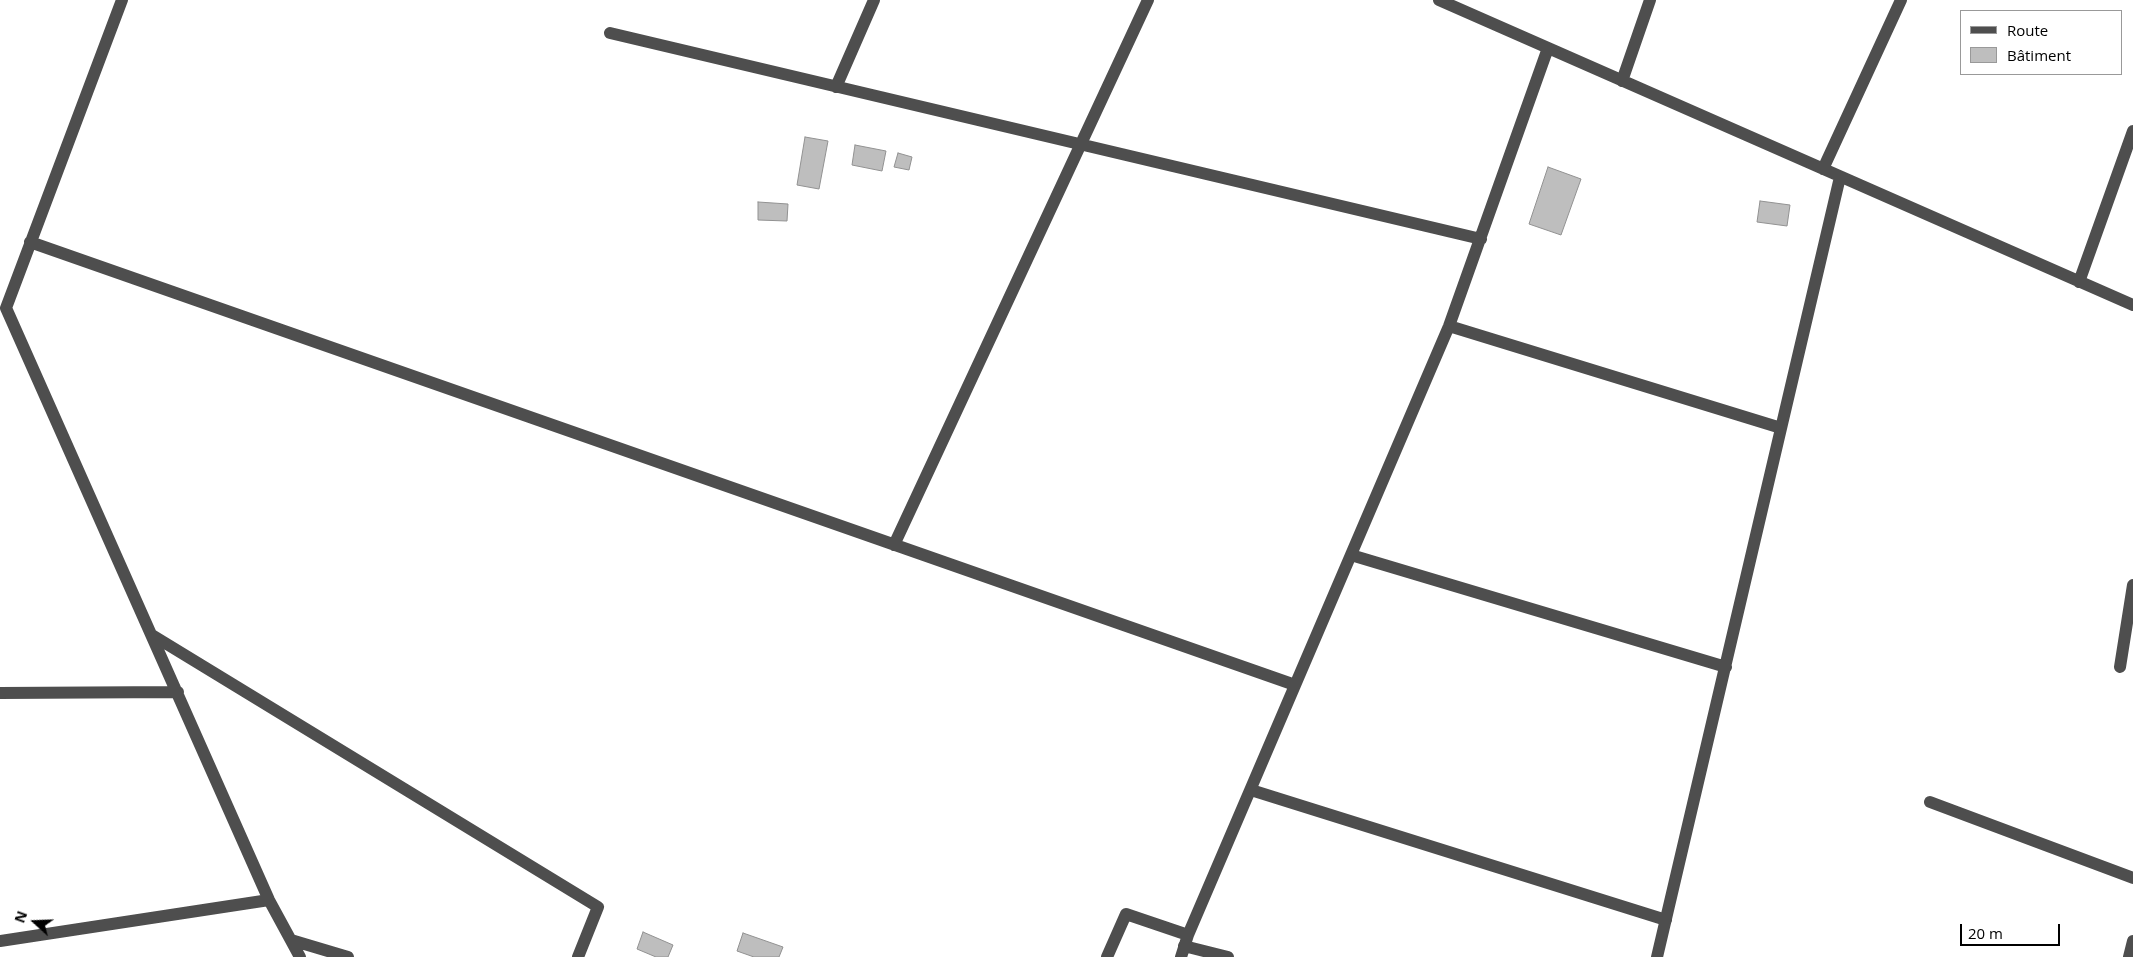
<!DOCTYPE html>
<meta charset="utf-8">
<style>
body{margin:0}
#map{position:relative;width:2133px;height:957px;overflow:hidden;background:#fff;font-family:"Open Sans",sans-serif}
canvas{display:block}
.legend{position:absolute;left:1960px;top:10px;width:162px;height:65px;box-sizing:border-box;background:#fff;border:1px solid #999;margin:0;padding:6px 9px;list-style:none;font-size:15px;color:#000}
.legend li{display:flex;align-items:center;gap:10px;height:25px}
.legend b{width:25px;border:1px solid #999}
.north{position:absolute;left:10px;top:897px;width:50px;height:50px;-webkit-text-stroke:4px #fff;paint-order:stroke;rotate:290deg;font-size:14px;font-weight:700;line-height:20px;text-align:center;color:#000}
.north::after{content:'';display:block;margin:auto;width:18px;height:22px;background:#000;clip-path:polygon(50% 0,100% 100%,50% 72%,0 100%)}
.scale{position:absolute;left:1960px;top:924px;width:100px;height:22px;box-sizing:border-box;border:2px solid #000;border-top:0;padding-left:6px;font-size:15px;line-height:18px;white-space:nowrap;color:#000;-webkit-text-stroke:4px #fff;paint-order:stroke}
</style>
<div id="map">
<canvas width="2133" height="957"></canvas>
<ul class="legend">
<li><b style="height:6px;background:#4e4e4e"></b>Route</li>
<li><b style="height:14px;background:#bebebe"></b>Bâtiment</li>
</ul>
<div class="north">N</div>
<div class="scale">20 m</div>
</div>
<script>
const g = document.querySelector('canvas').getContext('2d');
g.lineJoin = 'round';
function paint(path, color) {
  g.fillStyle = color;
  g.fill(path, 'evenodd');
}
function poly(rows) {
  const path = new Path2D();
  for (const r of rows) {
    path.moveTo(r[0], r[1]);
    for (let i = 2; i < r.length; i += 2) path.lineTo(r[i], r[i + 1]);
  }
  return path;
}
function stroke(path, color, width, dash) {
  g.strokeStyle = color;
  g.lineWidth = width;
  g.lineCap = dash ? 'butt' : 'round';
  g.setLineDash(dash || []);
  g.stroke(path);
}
const building = poly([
 [805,137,828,141,819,189,797,185,805,137],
 [855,145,886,151,882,171,852,165,855,145],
 [898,153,912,157,909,170,894,167,898,153],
 [1548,167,1581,179,1561,235,1529,224,1548,167],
 [1760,201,1790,205,1787,226,1757,222,1760,201],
 [758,202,788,204,787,221,758,220,758,202],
 [643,932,673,945,668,957,656,957,637,949,643,932],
 [743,933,783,947,779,957,754,957,737,951,743,933]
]);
const minor = poly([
 [122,0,6,308,269,900,300,957],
 [1439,0,2133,305],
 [610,33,1481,239],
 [1622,81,1650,0],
 [836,87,874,0],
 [1823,169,1901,0],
 [30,242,1295,685],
 [2079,282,2133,131],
 [1449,326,1781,428],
 [894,545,1148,0],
 [1351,555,1726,667],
 [152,635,598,907,578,957],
 [2120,667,2133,585],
 [0,693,178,692],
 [1251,790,1666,920],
 [1930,802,2133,878],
 [291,940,348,957],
 [0,941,269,900],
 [1184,946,1228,957],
 [1107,957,1126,914,1188,935],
 [1181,957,1188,935,1449,326,1548,48],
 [1657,957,1840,177],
 [2129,957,2133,941]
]);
paint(building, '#bebebe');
stroke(building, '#929292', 1);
stroke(minor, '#4e4e4e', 12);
</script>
